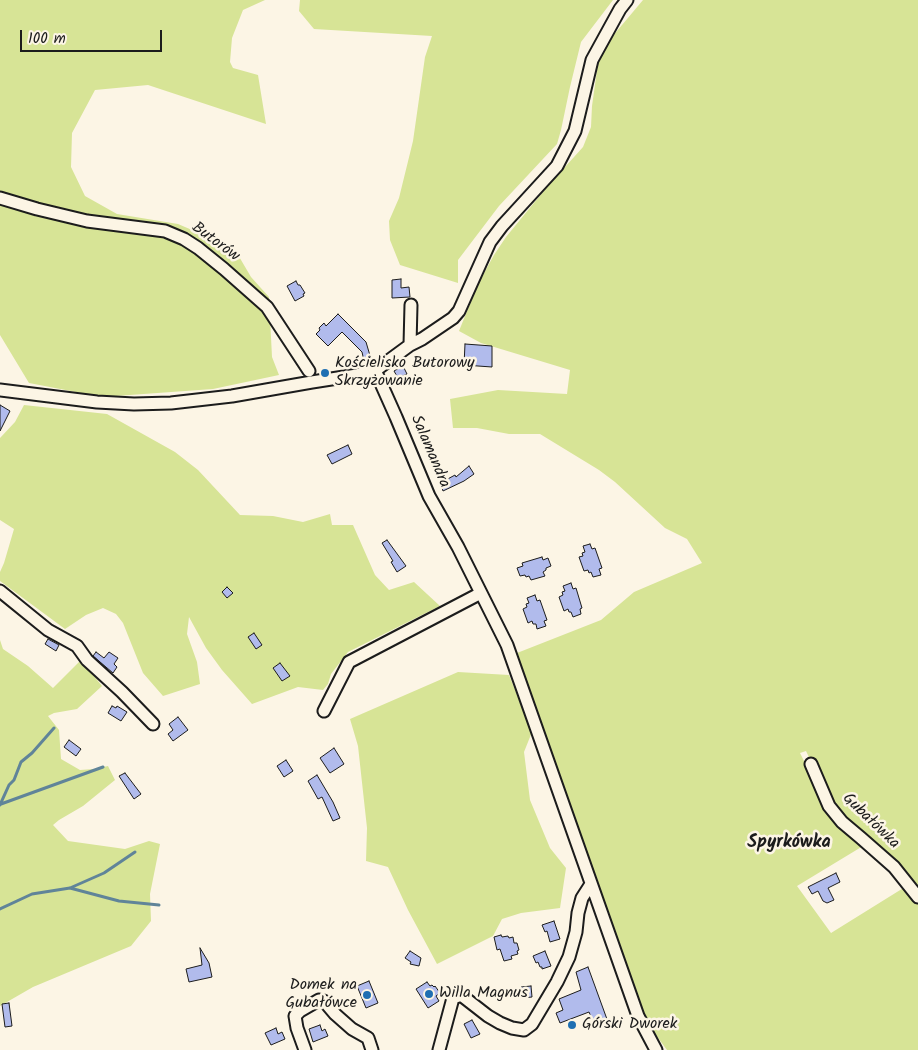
<!DOCTYPE html>
<meta charset="utf-8">
<style>
body{margin:0}
#map{position:relative;width:918px;height:1050px;overflow:hidden;background:#fcf5e5;font-family:Kalam,sans-serif}
canvas{display:block}
.scale{position:absolute;left:20px;top:30px;width:142px;height:22px;box-sizing:border-box;border:2px solid #1c1c1c;border-top:0;padding-left:6px;font-size:15px;line-height:18px;white-space:nowrap;color:#1c1c1c;-webkit-text-stroke:4px #fcf5e5;paint-order:stroke}
</style>
<div id="map">
<canvas width="918" height="1050"></canvas>
<div class="scale">100 m</div>
</div>
<script>
const g = document.querySelector('canvas').getContext('2d');
g.lineJoin = 'round';
function paint(path, color) {
  g.fillStyle = color;
  g.fill(path, 'evenodd');
}
function poly(rows) {
  const path = new Path2D();
  for (const r of rows) {
    path.moveTo(r[0], r[1]);
    for (let i = 2; i < r.length; i += 2) path.lineTo(r[i], r[i + 1]);
  }
  return path;
}
function stroke(path, color, width, dash) {
  g.strokeStyle = color;
  g.lineWidth = width;
  g.lineCap = dash ? 'butt' : 'round';
  g.setLineDash(dash || []);
  g.stroke(path);
}
function label(font, color, halo, rows, align = 'center') {
  g.font = font + ' Kalam,sans-serif';
  g.lineWidth = 5;
  g.setLineDash([]);
  g.textBaseline = 'middle';
  g.strokeStyle = halo;
  g.fillStyle = color;
  for (const [text, x, y, turn = 0] of rows) {
    g.save();
    g.translate(x, y);
    g.rotate((+turn || 0) * Math.PI / 180);
    g.textAlign = isNaN(turn) ? turn : align;
    if (halo) g.strokeText(text, 0, 0);
    g.fillText(text, 0, 0);
    g.restore();
  }
}
const green = poly([
 [0,0,265,0,243,10,232,38,230,62,233,68,258,75,266,124,148,85,95,90,72,133,71,167,85,196,117,214,178,224,234,248,251,277,269,297,272,357,279,375,213,389,102,397,29,383,0,335],
 [300,0,613,0,581,42,570,87,561,130,557,144,499,206,458,260,458,283,400,265,390,240,389,221,399,198,413,141,425,57,432,36,314,29,299,11],
 [643,0,918,0,918,894,833,807,806,751,800,753,829,811,863,846,797,886,831,933,905,887,918,902,918,1050,667,1050,650,1027,636,993,517,653,601,620,634,592,702,563,687,539,665,528,615,482,599,470,540,434,509,434,477,428,453,428,450,399,498,390,567,394,570,370,481,343,459,331,478,284,494,255,506,237,547,187,583,147,591,127,592,106,598,63,606,44],
 [24,405,107,414,175,452,198,470,240,515,273,516,303,522,330,514,332,525,353,525,375,575,389,590,414,582,440,606,348,652,331,674,328,684,323,690,298,687,252,704,222,670,206,648,189,617,187,634,197,662,200,684,163,696,143,673,123,623,116,614,103,608,86,615,65,629,0,581,0,572,4,563,14,529,0,520,0,438,15,422],
 [0,640,3,649,28,666,53,688,81,660,102,686,77,709,54,713,48,716,59,730,61,759,80,770,94,769,108,766,115,780,83,806,59,820,53,825,68,841,125,849,149,841,160,844,150,894,151,921,131,946,33,987,0,1006],
 [458,672,509,675,532,732,524,752,530,800,550,848,566,868,560,908,521,913,502,919,493,936,437,964,408,910,388,867,366,861,367,828,358,746,350,719]
]);
const stream = poly([
 [1,804,103,767],
 [0,805,9,785,14,780,21,762,32,753,54,728],
 [70,888,119,901,159,905],
 [0,909,32,894,70,888,104,873,135,852]
]);
const building = poly([
 [401,279,401,288,409,287,410,297,392,298,392,280,401,279],
 [296,281,298,285,300,285,305,293,303,294,304,296,295,301,287,286,296,281],
 [338,314,366,342,371,359,364,361,362,352,342,332,328,346,316,334,320,330,319,328,324,323,326,326,338,314],
 [465,344,492,346,492,367,464,365,465,344],
 [403,366,407,374,398,378,394,371,403,366],
 [0,405,10,411,0,431,0,405],
 [348,445,352,454,332,464,327,455,348,445],
 [469,466,474,474,464,481,443,491,442,488,446,484,444,481,455,475,456,477,469,466],
 [387,540,406,566,397,572,391,562,393,561,382,543,387,540],
 [590,544,592,549,595,548,602,568,599,569,601,575,593,577,591,572,589,573,588,570,584,571,579,557,583,556,582,553,585,552,583,546,590,544],
 [542,557,543,560,548,558,551,566,546,568,546,570,543,572,545,576,531,580,529,576,526,577,525,575,520,576,517,568,523,566,522,563,542,557],
 [571,583,573,589,576,588,582,608,580,609,581,614,573,617,571,612,569,612,568,609,564,611,559,597,563,595,562,592,565,591,563,586,571,583],
 [227,587,233,593,227,598,222,592,227,587],
 [535,595,537,601,540,600,547,620,544,621,546,626,537,629,536,624,533,624,532,621,528,623,523,609,527,607,526,604,529,603,527,598,535,595],
 [254,633,262,645,256,649,248,637,254,633],
 [48,639,59,645,56,651,45,644,48,639],
 [96,652,104,658,109,652,118,658,114,664,117,667,113,673,93,656,96,652],
 [280,663,290,676,282,681,273,668,280,663],
 [112,706,116,708,117,706,127,712,121,721,108,713,112,706],
 [178,717,188,730,173,741,168,734,173,730,169,724,178,717],
 [69,740,81,749,76,756,64,747,69,740],
 [334,748,344,764,330,773,320,758,334,748],
 [286,760,293,771,284,777,277,766,286,760],
 [125,773,141,794,134,799,119,776,125,773],
 [317,775,333,802,340,818,333,821,322,797,318,799,308,781,317,775],
 [836,873,840,882,828,888,834,900,827,903,823,901,818,891,812,894,808,887,836,873],
 [554,921,560,939,550,942,547,931,545,932,542,925,554,921],
 [501,935,502,937,508,936,509,938,513,937,514,943,517,943,519,950,517,951,518,954,511,956,512,959,504,961,500,949,497,950,494,937,501,935],
 [200,948,209,963,212,977,189,982,186,969,202,965,200,948],
 [410,951,421,958,419,966,410,964,411,962,405,958,410,951],
 [545,951,551,966,542,969,542,967,540,967,538,962,536,963,533,956,545,951],
 [588,967,608,1022,595,1026,589,1012,560,1023,556,1013,563,1010,559,999,581,990,576,972,588,967],
 [369,981,378,1003,366,1008,357,986,369,981],
 [427,982,430,986,432,985,434,987,435,986,440,993,436,996,439,1001,428,1008,416,989,427,982],
 [531,986,532,997,522,998,521,987,531,986],
 [9,1003,12,1026,5,1027,2,1004,9,1003],
 [472,1020,480,1034,471,1038,464,1024,472,1020],
 [320,1025,322,1031,325,1029,328,1036,313,1042,309,1029,320,1025],
 [276,1028,278,1034,282,1032,285,1039,271,1045,265,1033,276,1028]
]);
const minor = poly([
 [0,198,37,209,87,221,165,231,184,239,198,248,224,269,267,307,309,371],
 [410,345,411,305],
 [375,370,396,417,429,496,458,547,507,645,638,1016,656,1050],
 [0,390,97,402,134,404,171,403,232,396,312,382,357,375,380,367,410,345,422,339,453,318,459,311,490,242,502,226,557,166,575,131,592,60,620,9,627,0],
 [0,591,48,630,77,646,87,660,122,692,153,724],
 [324,711,349,662,481,593],
 [811,764,829,806,842,822,861,838,894,867,918,897],
 [305,1050,297,1028,295,1016,300,1011,319,1000,324,1001,335,1014,352,1029,368,1038,372,1050],
 [439,1050,453,998,461,995,488,1016,500,1023,512,1028,524,1030,532,1024,557,982,569,957,576,932,578,913,582,898,591,884]
]);
const markers = [
 [325,373,5,"#1f6fb2"],
 [429,994,5,"#1f6fb2"],
 [367,995,5,"#1f6fb2"],
 [572,1025,5,"#1f6fb2"]
];
const streetNames = [
 ["Butorów",215,243,36],
 ["Salamandra",429,452,67],
 ["Gubałówka",870,822,44]
];
const poiNames = [
 ["Kościelisko Butorowy",335,364],
 ["Skrzyżowanie",335,382],
 ["Domek na",357,986,"right"],
 ["Gubałówce",357,1004,"right"],
 ["Willa Magnus",439,994],
 ["Górski Dworek",582,1025]
];
const neighbourhoodNames = [
 ["Spyrkówka",789,844]
];
paint(green, '#d7e496');
stroke(stream, '#608499', 3);
paint(building, '#b1bbec');
stroke(building, '#1c1c1c', 1);
stroke(minor, '#1c1c1c', 15);
stroke(minor, '#fcf5e5', 11);
for (const [x, y, r, color] of markers) {
  const dot = new Path2D();
  dot.arc(x, y, r, 0, 2 * Math.PI);
  g.fillStyle = color;
  g.fill(dot);
  stroke(dot, '#fcf5e5', 2);
}
label('16px', '#1c1c1c', '#fcf5e5', streetNames);
label('16px', '#1c1c1c', '#fcf5e5', poiNames, 'left');
label('bold 18px', '#1c1c1c', '#fcf5e5', neighbourhoodNames);
</script>
